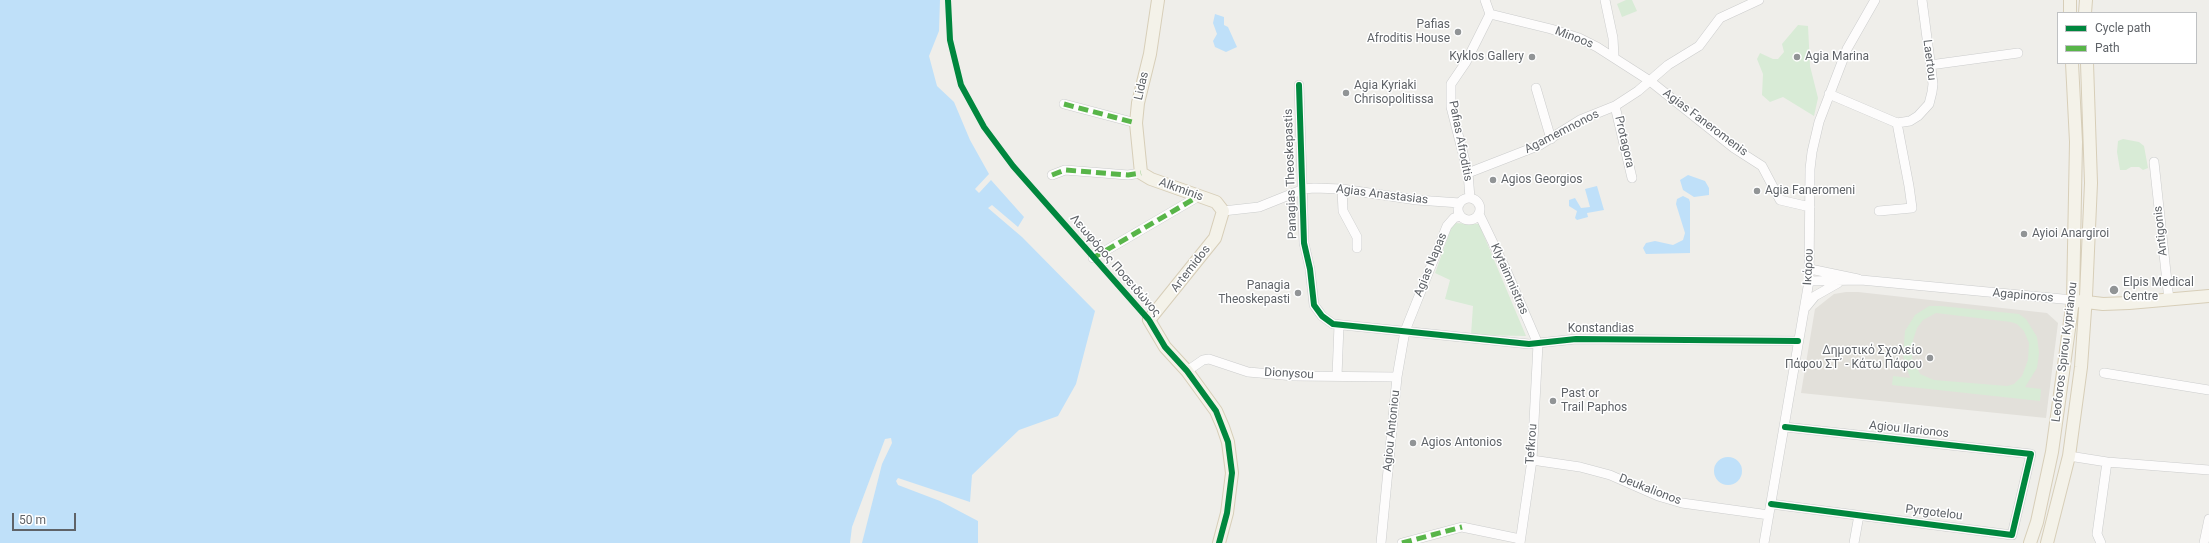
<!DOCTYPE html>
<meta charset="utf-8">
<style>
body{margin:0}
#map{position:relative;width:2209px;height:543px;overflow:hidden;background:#efeeea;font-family:Roboto,sans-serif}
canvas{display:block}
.legend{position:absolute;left:2057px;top:12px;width:140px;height:52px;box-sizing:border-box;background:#fff;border:1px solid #bfc1c3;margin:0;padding:5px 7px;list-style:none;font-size:12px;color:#5f6368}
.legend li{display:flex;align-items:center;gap:8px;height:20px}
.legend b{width:20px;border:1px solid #bfc1c3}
.scale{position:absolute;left:12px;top:513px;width:64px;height:18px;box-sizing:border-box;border:2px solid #5f6368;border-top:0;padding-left:5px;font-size:12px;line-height:14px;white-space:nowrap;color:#5f6368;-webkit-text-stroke:3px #fff;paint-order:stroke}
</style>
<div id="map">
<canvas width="2209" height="543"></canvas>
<ul class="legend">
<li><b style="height:5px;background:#00873e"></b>Cycle path</li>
<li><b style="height:5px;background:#58b549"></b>Path</li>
</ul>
<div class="scale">50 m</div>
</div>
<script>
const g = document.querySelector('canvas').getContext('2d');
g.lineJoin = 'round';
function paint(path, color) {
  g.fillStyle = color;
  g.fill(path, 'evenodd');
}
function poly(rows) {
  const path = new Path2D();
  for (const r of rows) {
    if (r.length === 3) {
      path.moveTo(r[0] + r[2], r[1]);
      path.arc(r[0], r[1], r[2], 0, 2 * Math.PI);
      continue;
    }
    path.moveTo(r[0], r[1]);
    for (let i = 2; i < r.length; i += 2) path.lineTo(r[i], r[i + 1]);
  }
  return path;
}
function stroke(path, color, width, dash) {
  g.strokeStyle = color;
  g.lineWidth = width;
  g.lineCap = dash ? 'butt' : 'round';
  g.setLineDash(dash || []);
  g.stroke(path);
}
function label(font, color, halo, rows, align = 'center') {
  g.font = font + ' Roboto,sans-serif';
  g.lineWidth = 3;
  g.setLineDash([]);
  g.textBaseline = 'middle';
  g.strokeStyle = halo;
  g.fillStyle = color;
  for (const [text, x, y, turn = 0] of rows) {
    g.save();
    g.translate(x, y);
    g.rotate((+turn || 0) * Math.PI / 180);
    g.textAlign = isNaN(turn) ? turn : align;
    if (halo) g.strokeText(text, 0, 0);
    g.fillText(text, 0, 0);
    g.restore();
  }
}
const education = poly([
 [1846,292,1858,292,2047,313,2058,323,2046,418,1801,393,1815,309,1834,294]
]);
const green = poly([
 [1626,0,1632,0,1637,11,1622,17,1617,4],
 [1798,25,1808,26,1810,66,1818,98,1814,116,1783,97,1770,102,1762,95,1763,74,1757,59,1760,53,1773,59,1778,59,1784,52,1782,44],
 [2123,139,2139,142,2144,146,2148,168,2143,170,2139,167,2131,167,2126,170,2120,170,2117,152,2118,141],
 [1453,223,1479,224,1526,336,1471,335,1473,306,1445,299,1450,280,1435,273],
 [1929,306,1941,306,2019,314,2026,319,2037,337,2039,353,2037,368,2025,387,2041,389,2040,401,1892,385,1893,376,1910,378,1903,356,1905,331,1915,315],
 [1936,313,2011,322,2017,324,2024,331,2029,343,2028,360,2022,376,2014,384,2007,386,1934,380,1920,374,1912,358,1913,340,1917,328,1923,320]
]);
const water = poly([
 [0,0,940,0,939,31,929,56,937,86,954,102,970,140,989,174,975,189,979,193,991,180,1024,217,1018,227,992,205,988,208,1022,237,1095,311,1076,384,1058,416,1019,430,972,475,970,502,898,478,896,481,898,485,940,501,978,521,978,543,0,543],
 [1215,14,1224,17,1224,25,1228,27,1237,47,1226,52,1215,47,1213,41,1217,34,1213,23],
 [1688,175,1705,181,1709,188,1709,195,1694,197,1683,190,1680,180],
 [1597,186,1604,210,1587,213,1588,217,1577,220,1575,218,1577,211,1569,206,1569,200,1575,198,1581,208,1590,207,1585,189],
 [1683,196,1689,199,1690,202,1690,253,1646,254,1643,248,1646,243,1655,241,1673,245,1683,240,1685,233,1676,204,1677,199],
 [1728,471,14]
]);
const pier = poly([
 [891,438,892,443,882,464,862,543,850,543,852,527,885,439]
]);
const minor = poly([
 [1605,0,1613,38,1614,57],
 [1490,14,1551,29,1579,38,1597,47,1650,81,1734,148,1762,166,1780,200,1810,207],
 [1930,65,2018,53],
 [1299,85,1304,243,1310,269,1314,305,1322,316,1333,324,1529,344,1576,339,1798,341],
 [1536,88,1551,139],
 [1829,94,1897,123,1909,186,1912,208,1879,211],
 [1064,104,1136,123],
 [1615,106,1632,178],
 [1897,123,1910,121,1918,116,1929,104,1932,92,1933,84,1922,0],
 [2154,162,2169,300],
 [1468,173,1540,145,1580,120,1615,106,1638,91,1668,65,1699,46,1720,18,1759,0],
 [1052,175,1065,170,1128,175,1141,173],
 [1342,189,1343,211,1357,237,1357,248],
 [1469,209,11],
 [1470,198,1468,173,1451,107,1451,84,1466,62,1490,14,1485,0],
 [1223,211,1259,207,1304,189,1314,188,1342,189,1417,200,1460,203],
 [1479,214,1507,272,1538,344,1532,460,1520,543],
 [1093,258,1199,196],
 [1810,269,1858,279],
 [1809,281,1861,280,2073,300],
 [1806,307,1815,296,1838,283],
 [1187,371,1203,360,1209,359,1248,372,1294,376,1397,377],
 [2104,373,2209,390],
 [1337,376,1339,325],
 [2069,456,2107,462,2209,470],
 [1532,460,1580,467,1610,475,1658,496,1682,503,1769,515],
 [1771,504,2012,535,2031,454,1785,427],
 [1381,543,1397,377,1405,331,1447,226,1454,218,1460,216],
 [1402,543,1462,527,1520,539],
 [1764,543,1809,281,1810,169,1812,152,1819,122,1847,49,1875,0],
 [1854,543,1859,515],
 [2101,543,2097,534,2107,462],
 [2204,543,2209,519]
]);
const major = poly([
 [1158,0,1150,54,1138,103,1136,123,1141,173,1151,179,1216,202,1223,211,1215,238,1149,320,1165,347,1187,371,1216,411,1223,427,1228,442,1232,473,1227,513,1219,543],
 [2070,0,2070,13],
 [2085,13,2086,0],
 [2078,301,2103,304,2129,303,2209,296],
 [2030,543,2037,522,2052,452,2073,300,2076,142,2072,63],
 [2047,543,2069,456,2081,367,2086,296,2091,183,2087,63]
]);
const quiet = poly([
 [1064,104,1136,123],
 [1052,175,1065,170,1128,175,1141,173],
 [1093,258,1199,196],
 [1402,543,1462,527]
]);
const cycleway = poly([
 [948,0,950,40,961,85,984,127,1013,166,1149,320,1165,347,1187,371,1216,411,1228,442,1232,473,1227,513,1219,543],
 [1299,85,1304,243,1310,269,1314,305,1322,316,1333,324,1529,344,1576,339,1798,341],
 [1771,504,2012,535,2031,454,1785,427]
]);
const markers = [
 [1458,32,4,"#919496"],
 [1532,57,4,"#919496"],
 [1797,57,4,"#919496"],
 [1346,93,4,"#919496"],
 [1493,180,4,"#919496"],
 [1757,191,4,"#919496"],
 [2024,234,4,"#919496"],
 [2114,290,5,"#919496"],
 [1298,293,4,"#919496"],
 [1930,358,4,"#919496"],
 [1553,401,4,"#919496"],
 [1413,443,4,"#919496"]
];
const poiNames = [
 ["Pafias",1450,25,"right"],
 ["Afroditis House",1450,39,"right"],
 ["Kyklos Gallery",1524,57,"right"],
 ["Agia Marina",1805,57],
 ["Agia Kyriaki",1354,86],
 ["Chrisopolitissa",1354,100],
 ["Agios Georgios",1501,180],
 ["Agia Faneromeni",1765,191],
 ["Ayioi Anargiroi",2032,234],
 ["Elpis Medical",2123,283],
 ["Centre",2123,297],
 ["Panagia",1290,286,"right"],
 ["Theoskepasti",1290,300,"right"],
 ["Δημοτικό Σχολείο",1922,351,"right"],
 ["Πάφου ΣΤ΄ - Κάτω Πάφου",1922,365,"right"],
 ["Past or",1561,394],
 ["Trail Paphos",1561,408],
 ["Agios Antonios",1421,443]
];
const streetNames = [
 ["Minoos",1574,38,21],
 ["Laertou",1929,60,83],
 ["Lidas",1142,86,-77],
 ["Agias Faneromenis",1705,123,37],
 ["Agamemnonos",1562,132,-27],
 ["Pafias Afroditis",1460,141,79],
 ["Protagora",1624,142,77],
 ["Panagias Theoskepastis",1291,174,-92],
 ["Alkminis",1181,190,20],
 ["Agias Anastasias",1382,195,7],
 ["Antigonis",2161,231,-96],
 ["Agias Napas",1431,265,-68],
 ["Λεωφόρος Ποσειδώνος",1115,266,49],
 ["Ικάρου",1809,267,-87],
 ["Artemidos",1191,269,-52],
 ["Klytaimnistras",1509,279,66],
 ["Agapinoros",2023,296,5],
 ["Konstandias",1601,329],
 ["Leoforos Spirou Kyprianou",2065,352,-83],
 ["Dionysou",1289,374,3],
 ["Agiou Ilarionos",1909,430,6],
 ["Agiou Antoniou",1392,431,-84],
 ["Tefkrou",1532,444,-86],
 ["Deukalionos",1650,490,21],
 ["Pyrgotelou",1934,513,7]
];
paint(education, '#e2e0da');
paint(green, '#d8ebd6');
paint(water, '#bfe0f9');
paint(pier, '#efeeea');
stroke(minor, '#cbcccc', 10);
stroke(major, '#d7ceb8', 14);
stroke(minor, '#fdfcfc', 9);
stroke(major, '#f4f2e9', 12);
stroke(quiet, '#58b549', 5, [10, 5]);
stroke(cycleway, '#00873e', 6);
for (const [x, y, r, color] of markers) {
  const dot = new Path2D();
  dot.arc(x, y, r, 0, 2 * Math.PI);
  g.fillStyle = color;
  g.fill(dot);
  stroke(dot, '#fff', 1.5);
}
label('12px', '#5f6368', '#fff', poiNames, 'left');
label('12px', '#5f6368', '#fff', streetNames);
</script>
